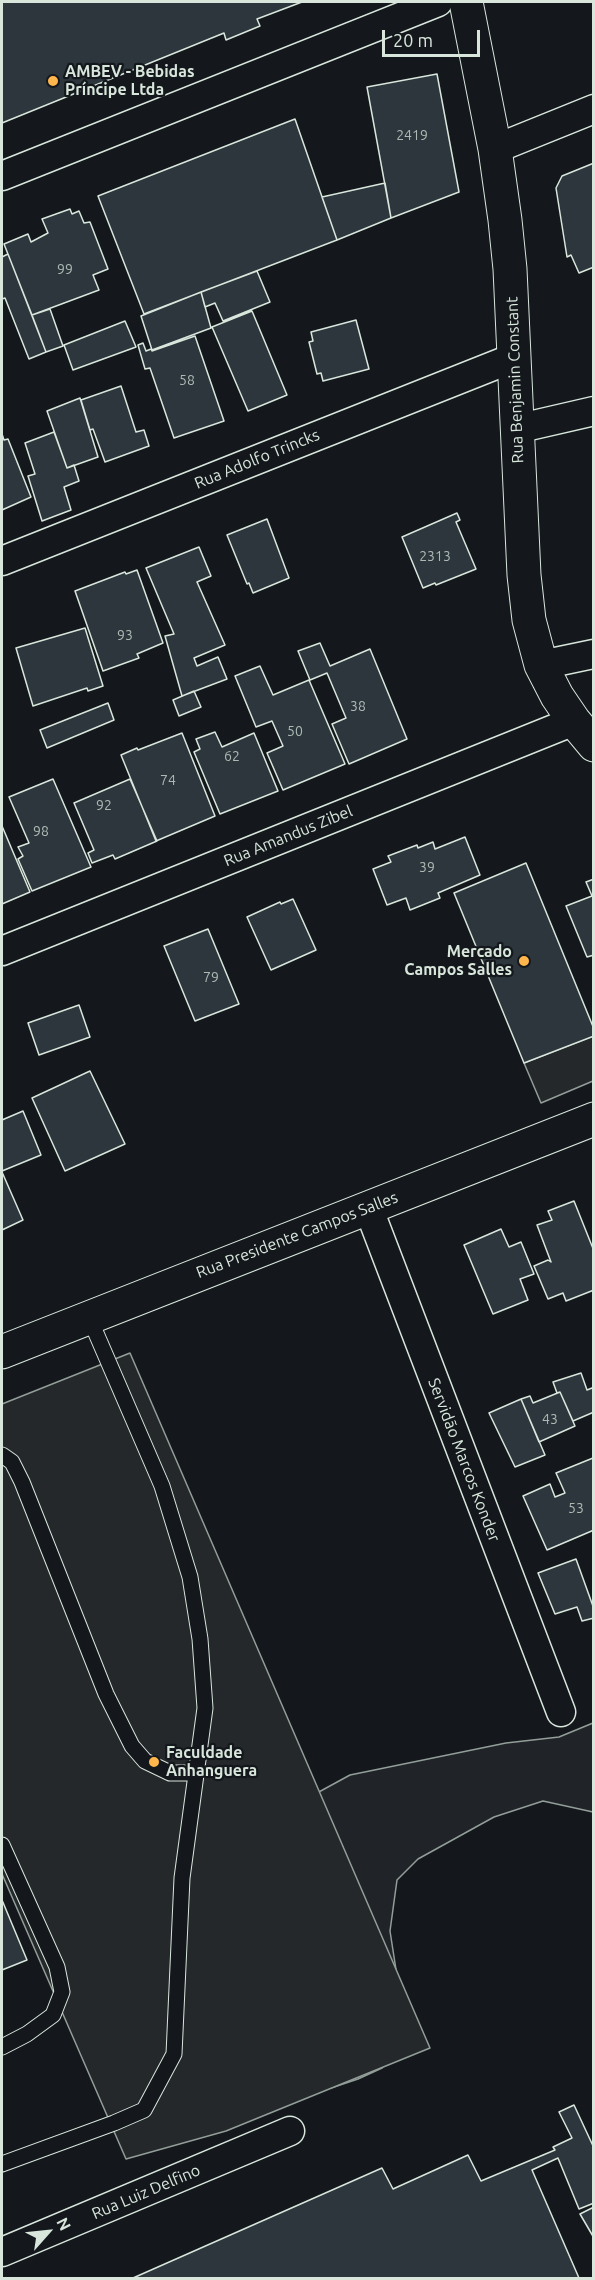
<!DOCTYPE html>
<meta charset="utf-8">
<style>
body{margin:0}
#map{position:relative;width:595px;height:2280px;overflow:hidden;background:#14181c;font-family:Ubuntu,sans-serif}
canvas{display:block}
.frame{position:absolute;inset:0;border:3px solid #d8e6dc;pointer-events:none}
.north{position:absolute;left:18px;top:2202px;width:60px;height:60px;-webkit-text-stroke:4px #14181c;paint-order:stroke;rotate:63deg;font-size:16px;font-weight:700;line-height:24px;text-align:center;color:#d8e6dc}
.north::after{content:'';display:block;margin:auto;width:21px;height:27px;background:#d8e6dc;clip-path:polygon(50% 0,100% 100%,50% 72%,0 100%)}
.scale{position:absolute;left:382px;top:30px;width:98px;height:27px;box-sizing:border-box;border:3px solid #d8e6dc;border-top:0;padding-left:8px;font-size:18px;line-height:21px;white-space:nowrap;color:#d8e6dc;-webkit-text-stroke:4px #14181c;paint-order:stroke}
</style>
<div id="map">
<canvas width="595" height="2280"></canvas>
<div class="frame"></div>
<div class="north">N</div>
<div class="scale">20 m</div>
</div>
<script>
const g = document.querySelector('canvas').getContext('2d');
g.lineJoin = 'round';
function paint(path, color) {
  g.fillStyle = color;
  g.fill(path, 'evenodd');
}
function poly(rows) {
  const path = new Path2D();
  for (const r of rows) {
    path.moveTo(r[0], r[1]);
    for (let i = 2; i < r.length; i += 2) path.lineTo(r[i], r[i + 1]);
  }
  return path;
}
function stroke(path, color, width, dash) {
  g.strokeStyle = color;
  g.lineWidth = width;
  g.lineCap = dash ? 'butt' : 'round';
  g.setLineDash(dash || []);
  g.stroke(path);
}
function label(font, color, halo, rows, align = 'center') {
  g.font = font + ' Ubuntu,sans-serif';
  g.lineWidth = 4.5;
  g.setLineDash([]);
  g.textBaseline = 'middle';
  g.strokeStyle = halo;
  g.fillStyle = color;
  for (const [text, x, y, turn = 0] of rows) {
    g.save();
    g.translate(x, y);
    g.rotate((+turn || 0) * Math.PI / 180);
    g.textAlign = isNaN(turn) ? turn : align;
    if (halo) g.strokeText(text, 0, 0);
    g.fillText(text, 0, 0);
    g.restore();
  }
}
const green = poly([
 [593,1723,593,1812,543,1801,494,1817,418,1859,397,1880,390,1931,401,2002,400,2048,382,2068,358,2079,331,2088,306,1799,350,1775,506,1743,559,1737,593,1723]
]);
const parking = poly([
 [593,1036,593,1081,541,1103,524,1063,593,1036],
 [130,1353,430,2048,226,2131,126,2159,2,1874,2,1404,130,1353]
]);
const building = poly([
 [2,2,302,2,257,19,260,26,226,40,224,33,2,123,2,2],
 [437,74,459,192,391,218,367,87,437,74],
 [295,119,337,240,144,314,98,196,295,119],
 [594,163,594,267,579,273,571,255,567,257,556,188,562,176,594,163],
 [385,183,391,218,337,240,322,197,385,183],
 [70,209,72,214,79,211,84,223,90,222,108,269,93,275,99,290,32,315,4,244,28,234,31,242,48,233,42,219,70,209],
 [8,254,46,352,29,359,5,298,2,299,2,257,8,254],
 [257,271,270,302,223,321,215,303,205,307,201,292,257,271],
 [201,292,211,328,152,350,141,316,201,292],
 [50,309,63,346,46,352,32,315,50,309],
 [252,311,287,395,248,411,212,327,252,311],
 [356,320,369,369,323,381,321,373,317,374,309,342,313,341,311,332,356,320],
 [125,321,136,347,73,370,64,345,125,321],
 [195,336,224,421,174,438,150,368,145,369,138,345,143,343,146,351,151,349,152,351,195,336],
 [121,386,136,432,144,430,149,446,105,462,93,429,90,430,81,400,121,386],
 [80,398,98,457,67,468,47,411,80,398],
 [54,432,67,468,74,465,79,481,64,487,71,510,42,521,28,476,35,474,25,443,54,432],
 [2,434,4,440,8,439,31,497,2,510,2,434],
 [457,513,460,520,456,522,476,569,436,585,435,583,423,588,402,537,457,513],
 [267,519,289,578,253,593,249,583,247,584,227,535,267,519],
 [199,547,211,576,197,582,225,645,194,658,197,666,218,657,227,679,182,696,165,636,174,634,146,568,199,547],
 [137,570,163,643,137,654,139,658,103,671,75,591,125,572,126,574,137,570],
 [85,628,103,686,88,691,87,688,33,706,16,648,85,628],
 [320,643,330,666,370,649,407,739,349,764,332,724,346,718,327,673,310,680,298,651,320,643],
 [260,666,273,695,309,680,345,764,283,790,267,753,283,746,272,721,256,727,235,676,260,666],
 [194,691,201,707,179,716,173,700,194,691],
 [108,703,114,720,47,748,40,730,108,703],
 [215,732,222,747,254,733,278,791,220,814,194,752,200,749,196,739,215,732],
 [182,733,215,816,156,841,121,755,137,748,138,750,182,733],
 [53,779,91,867,32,891,18,859,23,856,18,847,29,843,9,797,53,779],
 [130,779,157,841,115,859,113,855,92,863,88,853,94,850,74,803,130,779],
 [2,826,30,892,2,904,2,826],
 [465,837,480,875,438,893,440,898,410,910,406,898,387,905,373,869,391,862,388,856,417,845,418,848,433,842,435,849,465,837],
 [526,863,594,1029,594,1036,524,1063,454,893,526,863],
 [594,879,594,955,587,957,566,906,592,896,586,882,594,879],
 [293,899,316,950,271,970,247,917,280,902,281,904,293,899],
 [208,929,239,1004,195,1021,164,946,208,929],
 [79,1005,90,1037,39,1055,28,1023,79,1005],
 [90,1071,125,1144,65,1171,32,1098,90,1071],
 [23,1111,41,1155,2,1171,2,1120,23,1111],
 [2,1172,23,1220,2,1230,2,1172],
 [574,1201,594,1251,594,1290,566,1301,563,1293,548,1299,534,1266,548,1260,551,1262,537,1225,552,1220,548,1211,574,1201],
 [501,1229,509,1247,521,1242,534,1274,520,1279,528,1300,493,1314,464,1245,501,1229],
 [581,1373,587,1390,592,1388,594,1391,594,1412,573,1421,560,1392,557,1393,553,1382,581,1373],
 [560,1392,575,1426,539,1442,521,1399,530,1396,533,1403,560,1392],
 [521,1399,545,1455,515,1467,489,1413,521,1399],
 [593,1458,594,1530,547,1550,523,1496,550,1484,555,1497,565,1493,556,1473,593,1458],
 [576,1559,594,1609,594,1618,582,1621,577,1607,555,1614,538,1573,576,1559],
 [2,1900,27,1960,2,1970,2,1900],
 [574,2105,594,2148,594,2203,579,2209,558,2158,532,2170,579,2278,133,2278,382,2168,393,2189,468,2155,481,2181,555,2150,553,2147,572,2138,559,2112,574,2105],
 [594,2207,594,2238,580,2214,594,2207]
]);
const lane = poly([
 [2,1455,12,1462,22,1482,106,1694,132,1746,145,1761,170,1773,195,1773],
 [2,1845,57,1967,62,1992,53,2015,27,2034,2,2047],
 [2,2164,114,2123,144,2110,174,2054,182,1878,205,1708,200,1639,190,1577,162,1486,89,1317]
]);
const street = poly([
 [495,149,594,109],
 [2,176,438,2],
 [516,429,594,411],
 [2,561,513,358],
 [541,665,594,654],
 [2,951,574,721],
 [368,1207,561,1712],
 [2,2252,290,2131]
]);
const secondary = poly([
 [466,2,495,149,505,220,510,269,524,575,529,620,541,665,557,696,574,721,594,745],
 [2,1352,594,1119]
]);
const markers = [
 [53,81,6,"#ffb74d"],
 [524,961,6,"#ffb74d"],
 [154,1762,6,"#ffb74d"]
];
const numberNames = [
 ["2419",412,135],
 ["99",65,269],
 ["58",187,380],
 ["2313",435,556],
 ["93",125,635],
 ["38",358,706],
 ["50",295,731],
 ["62",232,756],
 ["74",168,780],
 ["92",104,805],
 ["98",41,831],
 ["39",427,867],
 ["79",211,977],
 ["43",550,1419],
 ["53",576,1508]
];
const poiNames = [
 ["AMBEV - Bebidas",65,72],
 ["Príncipe Ltda",65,90],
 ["Mercado",512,952,"right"],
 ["Campos Salles",512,970,"right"],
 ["Faculdade",166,1753],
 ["Anhanguera",166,1771]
];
const streetNames = [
 ["Rua Benjamin Constant",515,380,-92],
 ["Rua Adolfo Trincks",257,459,-22],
 ["Rua Amandus Zibel",288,836,-22],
 ["Rua Presidente Campos Salles",297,1235,-21],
 ["Servidão Marcos Konder",464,1460,69],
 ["Rua Luiz Delfino",146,2192,-23]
];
paint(green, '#202428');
stroke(green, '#939e99', 1.5);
paint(parking, '#24282b');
stroke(parking, '#939e99', 1.5);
paint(building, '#2c363c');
stroke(building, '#d8e6dc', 1.5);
stroke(lane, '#d8e6dc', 17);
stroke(street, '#d8e6dc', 31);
stroke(secondary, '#d8e6dc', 35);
stroke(lane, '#14181c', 15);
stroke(street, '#14181c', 28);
stroke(secondary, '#14181c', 33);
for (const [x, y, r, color] of markers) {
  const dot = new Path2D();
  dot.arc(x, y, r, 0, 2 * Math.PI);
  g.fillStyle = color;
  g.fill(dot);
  stroke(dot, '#14181c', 2);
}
label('14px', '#adbab4', null, numberNames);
label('bold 16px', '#d8e6dc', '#14181c', poiNames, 'left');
label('16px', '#d8e6dc', '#14181c', streetNames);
</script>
